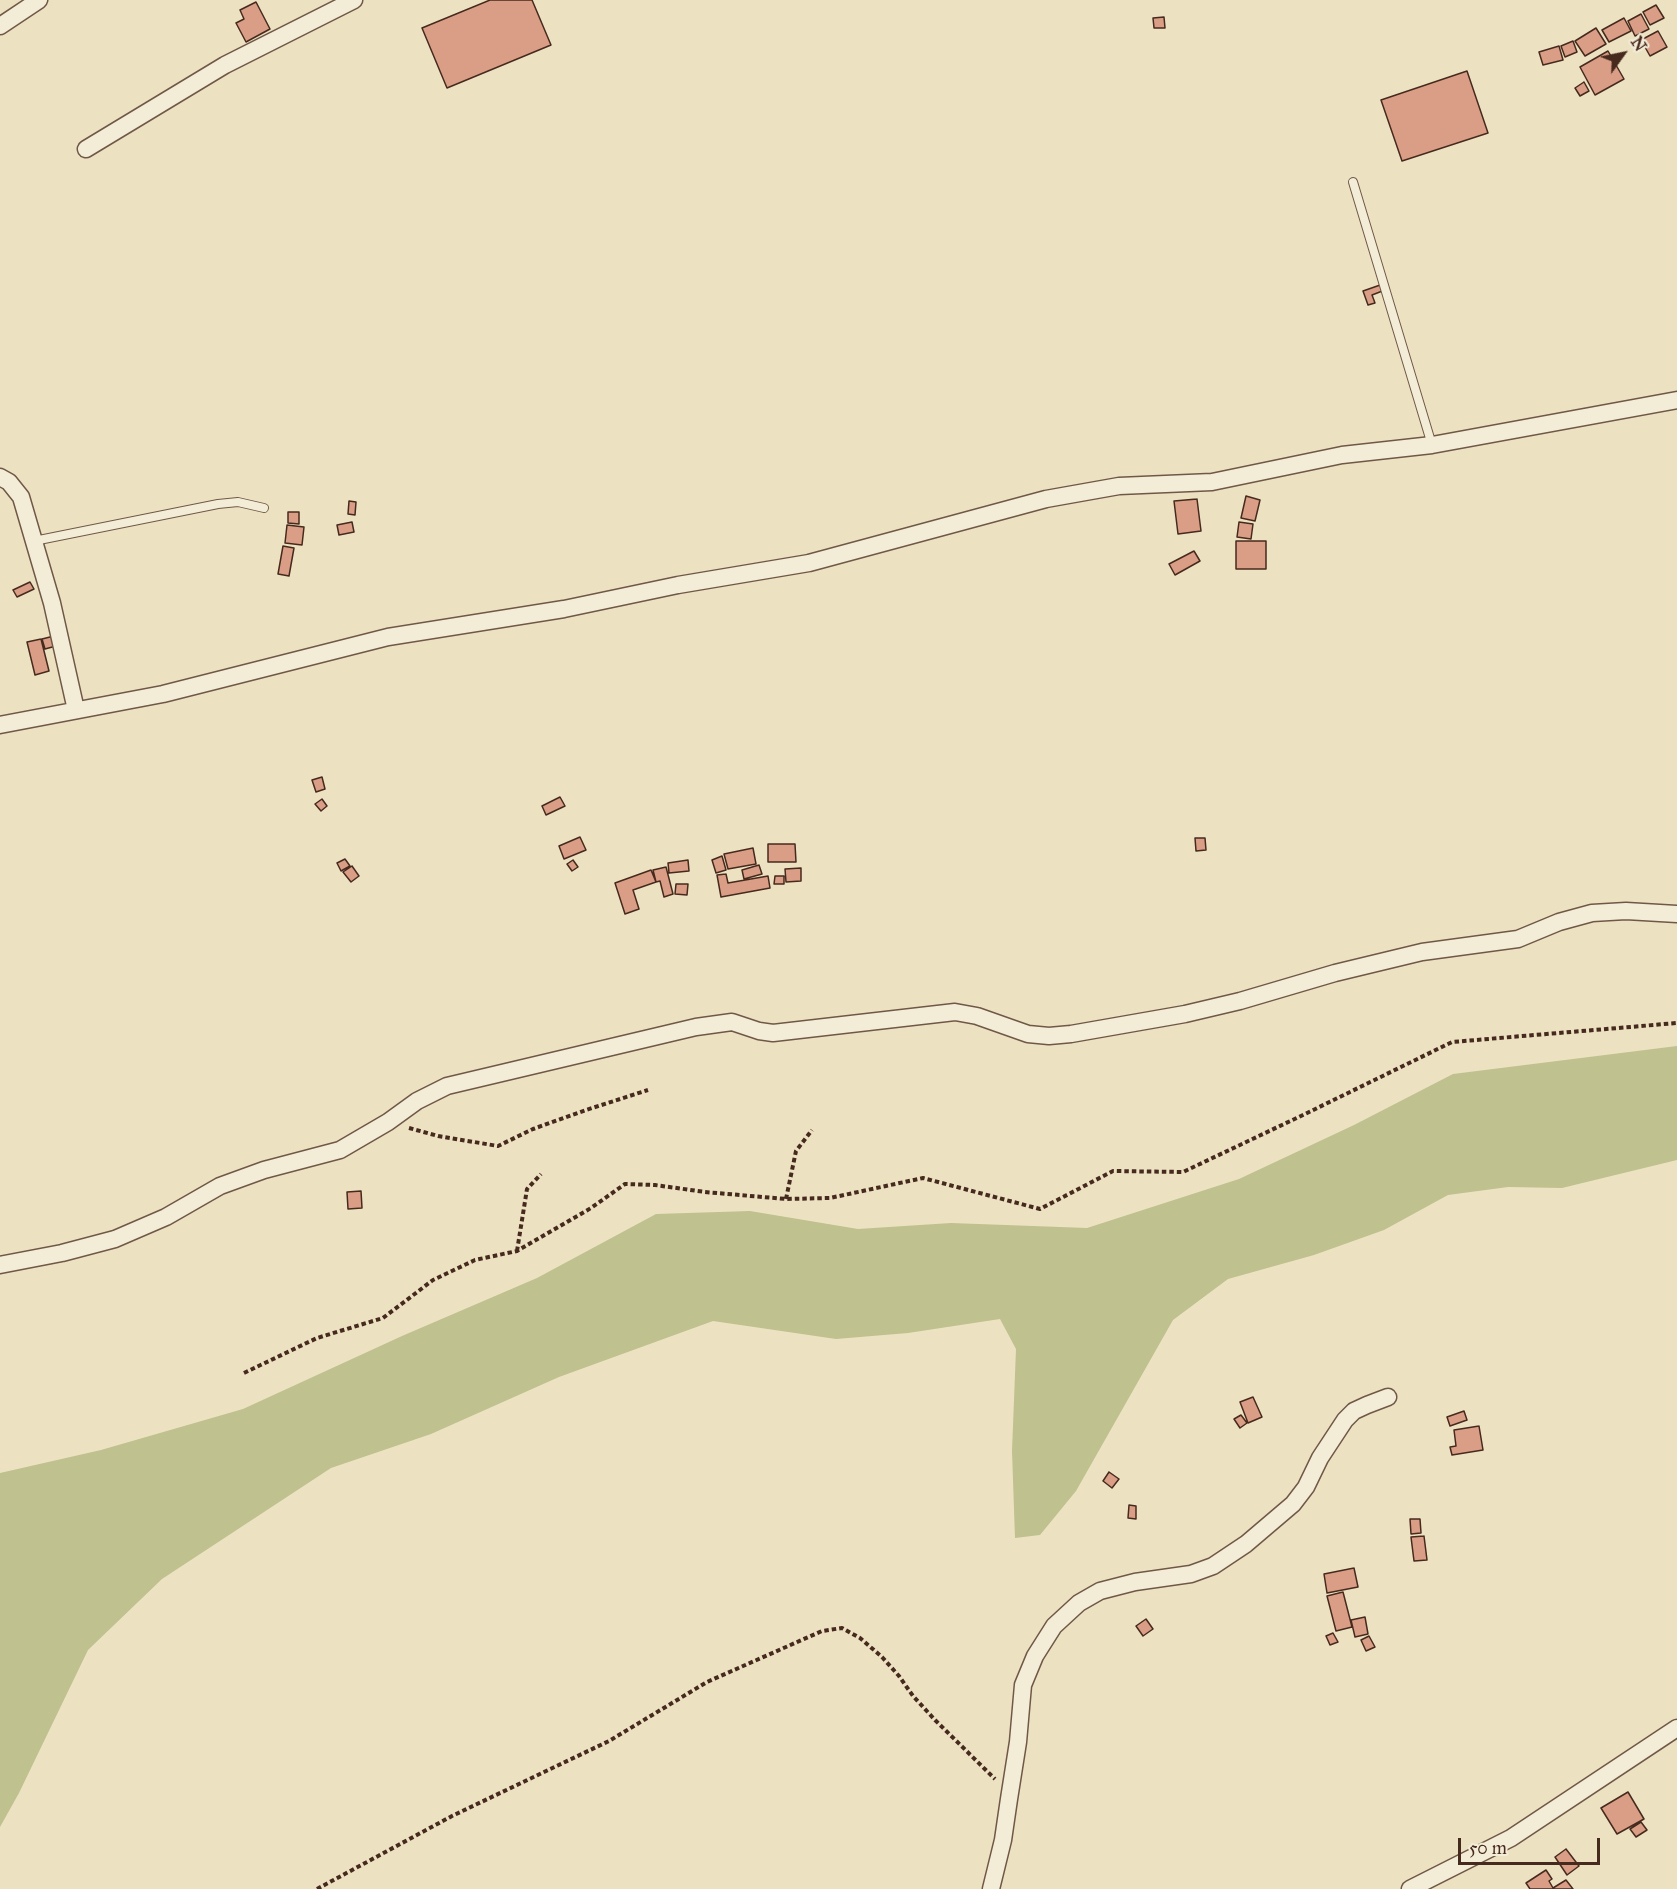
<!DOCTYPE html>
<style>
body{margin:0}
#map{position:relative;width:1677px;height:1889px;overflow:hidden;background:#ece2c2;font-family:"IM FELL Great Primer",serif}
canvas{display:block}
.north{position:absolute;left:1593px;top:24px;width:60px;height:60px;-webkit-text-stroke:4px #f3ecd7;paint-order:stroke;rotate:57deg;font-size:16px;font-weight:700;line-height:24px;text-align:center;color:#472a1e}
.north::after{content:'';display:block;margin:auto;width:21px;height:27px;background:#472a1e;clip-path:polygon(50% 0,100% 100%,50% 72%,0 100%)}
.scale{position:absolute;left:1458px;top:1838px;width:142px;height:27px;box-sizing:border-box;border:3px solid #472a1e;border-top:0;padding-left:8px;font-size:18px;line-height:21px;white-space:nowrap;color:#472a1e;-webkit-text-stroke:4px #f3ecd7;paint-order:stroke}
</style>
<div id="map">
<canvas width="1677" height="1889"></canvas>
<div class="north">N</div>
<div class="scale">50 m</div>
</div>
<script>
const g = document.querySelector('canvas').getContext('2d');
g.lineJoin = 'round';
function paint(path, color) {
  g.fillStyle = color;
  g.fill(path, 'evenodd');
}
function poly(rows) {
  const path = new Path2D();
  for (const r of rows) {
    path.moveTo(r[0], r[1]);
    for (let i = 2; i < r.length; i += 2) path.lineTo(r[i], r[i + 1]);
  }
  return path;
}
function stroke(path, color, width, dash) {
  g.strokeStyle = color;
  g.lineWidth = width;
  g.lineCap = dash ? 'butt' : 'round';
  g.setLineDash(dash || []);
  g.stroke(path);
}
const green = poly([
 [1677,1046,1677,1160,1562,1188,1508,1187,1448,1195,1384,1230,1314,1255,1228,1279,1173,1320,1076,1491,1040,1535,1015,1538,1012,1451,1016,1349,1000,1319,908,1333,836,1339,713,1321,559,1377,431,1434,331,1468,162,1579,88,1650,19,1793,0,1827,0,1473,101,1450,243,1409,402,1336,537,1278,656,1214,750,1211,858,1229,951,1223,1087,1228,1239,1179,1354,1125,1453,1074]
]);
const building = poly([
 [490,0,532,0,551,45,447,88,422,28,490,0],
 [256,2,270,29,246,42,236,23,244,19,240,10,256,2],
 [1656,5,1664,18,1650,25,1643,12,1656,5],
 [1641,14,1649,29,1635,36,1628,21,1641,14],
 [1164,17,1165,28,1154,28,1153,18,1164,17],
 [1624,18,1631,31,1609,42,1602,30,1624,18],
 [1596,28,1606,44,1585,56,1575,41,1596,28],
 [1658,31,1667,47,1650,56,1641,40,1658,31],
 [1573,41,1577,52,1565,57,1561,46,1573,41],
 [1559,46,1563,60,1543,65,1539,52,1559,46],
 [1608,51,1624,79,1595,95,1580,67,1608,51],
 [1467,71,1488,133,1402,161,1381,100,1467,71],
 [1584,82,1589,91,1580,96,1575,88,1584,82],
 [1383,284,1385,290,1372,295,1375,303,1368,305,1363,291,1383,284],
 [1246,496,1260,500,1255,521,1241,518,1246,496],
 [1197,499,1201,531,1178,534,1174,501,1197,499],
 [349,501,356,502,355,515,348,514,349,501],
 [288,512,299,512,299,524,288,523,288,512],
 [352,522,354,532,339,535,337,525,352,522],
 [1239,522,1253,524,1251,539,1237,537,1239,522],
 [287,525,304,527,302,545,285,543,287,525],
 [1236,541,1266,541,1266,569,1236,569,1236,541],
 [283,546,294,548,289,576,278,574,283,546],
 [1194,551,1200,561,1175,575,1169,564,1194,551],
 [30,582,34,589,17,597,13,590,30,582],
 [54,636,56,646,45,649,42,639,54,636],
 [41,639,49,671,35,675,27,642,41,639],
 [322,777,325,789,316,792,312,780,322,777],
 [560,797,565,806,546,815,542,806,560,797],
 [322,799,327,806,321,811,315,804,322,799],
 [580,837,586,850,564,859,559,846,580,837],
 [1195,838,1205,838,1206,850,1196,851,1195,838],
 [768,844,795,844,796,862,768,862,768,844],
 [753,848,756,864,728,869,724,854,753,848],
 [722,856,726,870,716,873,712,860,722,856],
 [345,859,350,866,341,871,337,863,345,859],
 [573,860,578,867,572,871,567,864,573,860],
 [688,860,689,871,669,873,668,863,688,860],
 [759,865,762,874,744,879,742,870,759,865],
 [352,866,359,876,351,882,343,872,352,866],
 [666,867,673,894,664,897,660,881,656,882,653,870,666,867],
 [801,868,801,881,786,882,785,869,801,868],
 [651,870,656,882,633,890,639,909,625,914,615,883,651,870],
 [726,874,728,883,768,876,770,888,721,897,717,875,726,874],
 [775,876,784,876,784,884,774,884,775,876],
 [676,884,688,884,687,895,675,894,676,884],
 [361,1191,362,1208,348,1209,347,1192,361,1191],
 [1253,1397,1262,1417,1248,1423,1240,1402,1253,1397],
 [1464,1411,1467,1420,1450,1426,1447,1417,1464,1411],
 [1241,1415,1247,1423,1240,1428,1234,1419,1241,1415],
 [1479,1426,1483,1450,1452,1455,1450,1447,1456,1446,1454,1430,1479,1426],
 [1109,1472,1119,1479,1112,1488,1103,1481,1109,1472],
 [1129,1505,1136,1506,1136,1519,1128,1518,1129,1505],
 [1410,1519,1420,1519,1421,1533,1411,1534,1410,1519],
 [1424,1536,1427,1560,1414,1561,1411,1537,1424,1536],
 [1354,1568,1358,1587,1327,1593,1324,1574,1354,1568],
 [1343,1592,1352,1627,1336,1631,1327,1596,1343,1592],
 [1365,1617,1368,1634,1355,1637,1351,1620,1365,1617],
 [1146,1619,1153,1629,1143,1636,1136,1626,1146,1619],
 [1333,1633,1338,1642,1330,1645,1326,1636,1333,1633],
 [1369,1636,1375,1647,1366,1651,1361,1640,1369,1636],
 [1628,1792,1644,1819,1617,1834,1601,1808,1628,1792],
 [1641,1822,1647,1830,1636,1837,1630,1829,1641,1822],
 [1566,1849,1579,1866,1567,1875,1555,1857,1566,1849],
 [1546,1870,1552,1879,1549,1881,1553,1888,1566,1880,1573,1889,1530,1889,1526,1883,1546,1870]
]);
const path = poly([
 [409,1128,438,1136,498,1146,533,1129,586,1110,648,1090],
 [786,1199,796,1151,812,1130],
 [517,1251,527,1189,541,1174],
 [244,1373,317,1338,383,1318,433,1280,475,1260,517,1251,591,1208,625,1184,655,1185,705,1192,786,1199,830,1198,923,1178,1040,1209,1113,1171,1183,1172,1303,1115,1452,1042,1677,1023],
 [317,1889,452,1816,609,1741,707,1682,822,1631,842,1628,860,1638,882,1657,899,1676,913,1696,935,1720,995,1779]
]);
const service = poly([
 [1353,182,1432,445],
 [34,541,218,504,238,502,264,508]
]);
const minor = poly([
 [0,26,39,0],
 [86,149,225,65,354,0],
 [0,477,9,482,21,497,52,603,76,710],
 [0,725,163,694,388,637,564,609,678,585,809,563,1046,499,1119,486,1212,482,1342,455,1432,445,1677,400],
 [0,1265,62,1253,115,1239,166,1217,220,1186,264,1170,340,1150,388,1122,417,1101,447,1086,696,1027,732,1022,759,1031,773,1033,955,1012,977,1016,1028,1034,1049,1036,1071,1034,1185,1014,1240,1001,1335,973,1422,952,1518,939,1559,922,1592,913,1626,911,1677,914],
 [991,1889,1003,1840,1009,1799,1018,1742,1023,1685,1035,1656,1054,1626,1079,1603,1100,1591,1135,1582,1191,1574,1213,1566,1246,1544,1293,1504,1306,1487,1320,1458,1345,1420,1354,1411,1367,1405,1388,1397],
 [1410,1889,1511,1838,1677,1728]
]);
paint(green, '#bfc18e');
paint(building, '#d99e85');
stroke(building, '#472a1e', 1.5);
stroke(service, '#705847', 10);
stroke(minor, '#705847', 19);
stroke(path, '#472a1e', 4, [4.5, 3]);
stroke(service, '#f3ecd7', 8);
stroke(minor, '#f3ecd7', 16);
</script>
